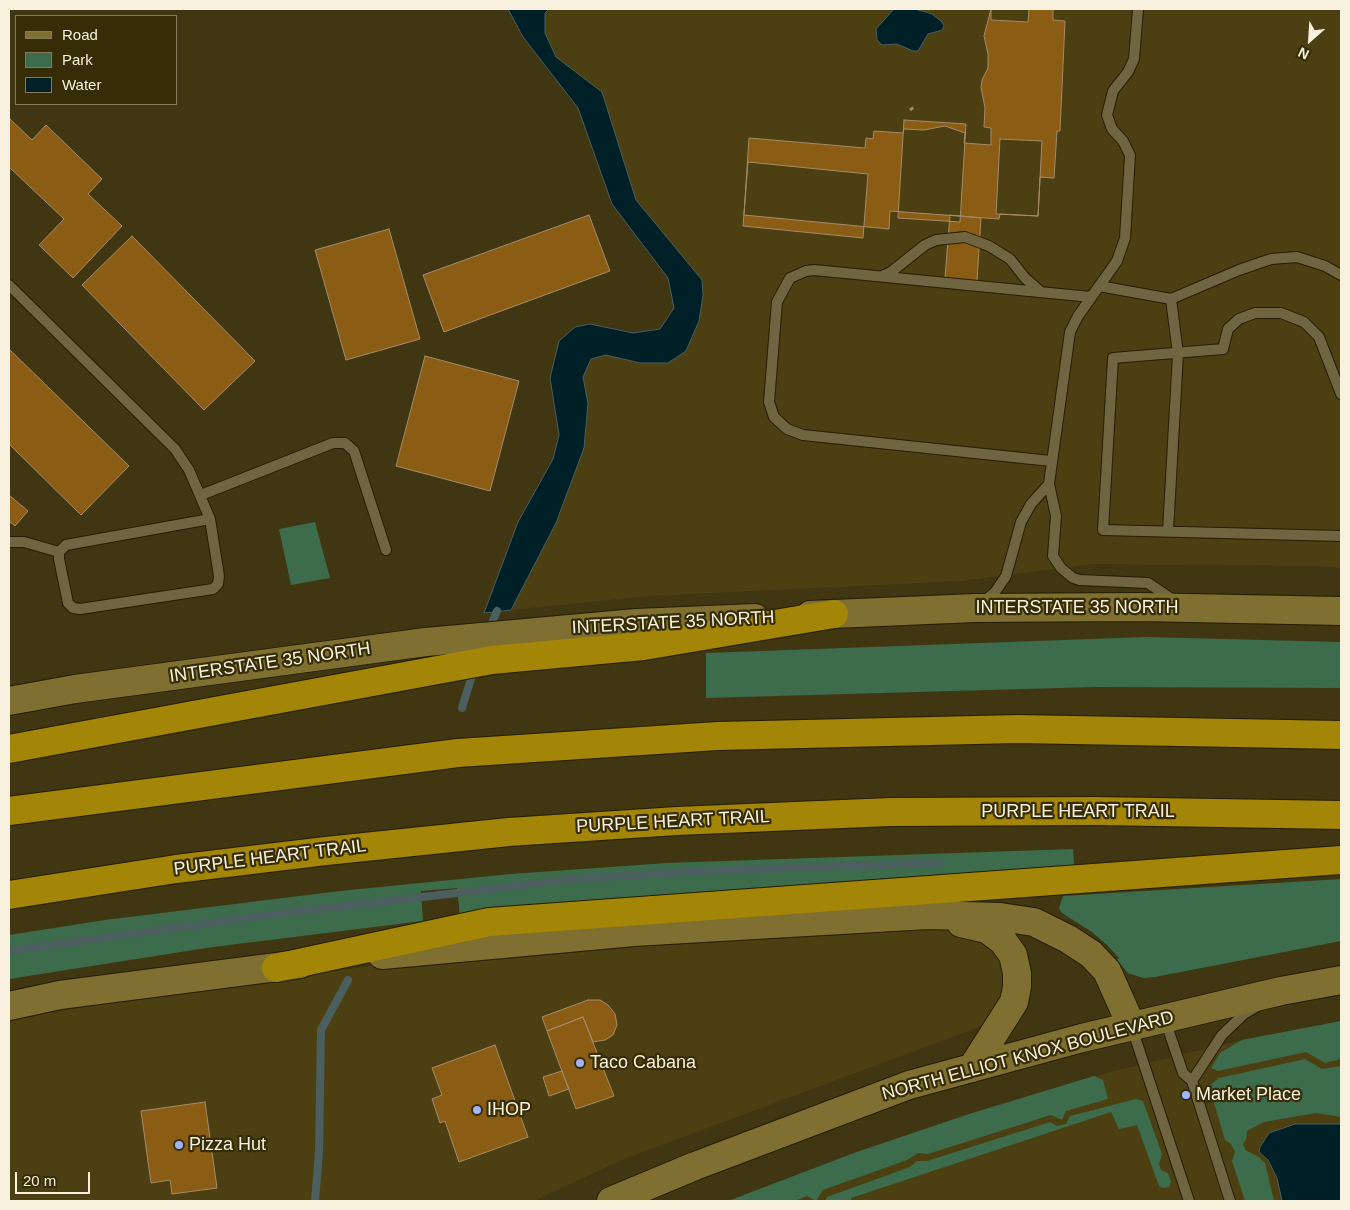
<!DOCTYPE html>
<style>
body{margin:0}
#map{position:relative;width:1350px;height:1210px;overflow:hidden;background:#403612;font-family:Arial,sans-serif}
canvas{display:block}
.frame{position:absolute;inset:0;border:10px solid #f7f1dd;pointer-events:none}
.legend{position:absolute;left:15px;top:15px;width:162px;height:90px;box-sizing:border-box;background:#362c06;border:1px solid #837b5c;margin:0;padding:6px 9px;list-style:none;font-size:15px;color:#f7f1dd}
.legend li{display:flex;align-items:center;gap:10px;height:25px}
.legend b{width:25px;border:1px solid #837b5c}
.north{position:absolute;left:1285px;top:15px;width:50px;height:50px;-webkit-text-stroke:4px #362c06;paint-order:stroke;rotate:206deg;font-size:14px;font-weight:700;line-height:20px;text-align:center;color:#f7f1dd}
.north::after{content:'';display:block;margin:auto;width:18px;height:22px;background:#f7f1dd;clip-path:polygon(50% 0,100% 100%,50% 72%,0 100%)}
.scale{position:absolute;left:15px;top:1172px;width:75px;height:22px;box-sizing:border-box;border:2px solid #f7f1dd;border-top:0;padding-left:6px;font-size:15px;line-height:18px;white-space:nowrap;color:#f7f1dd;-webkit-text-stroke:4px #362c06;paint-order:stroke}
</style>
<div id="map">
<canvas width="1350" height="1210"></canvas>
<div class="frame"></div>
<ul class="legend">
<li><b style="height:6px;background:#7f6f30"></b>Road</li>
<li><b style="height:14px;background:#3c6c4b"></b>Park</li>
<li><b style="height:14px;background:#002027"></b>Water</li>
</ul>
<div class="north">N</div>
<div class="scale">20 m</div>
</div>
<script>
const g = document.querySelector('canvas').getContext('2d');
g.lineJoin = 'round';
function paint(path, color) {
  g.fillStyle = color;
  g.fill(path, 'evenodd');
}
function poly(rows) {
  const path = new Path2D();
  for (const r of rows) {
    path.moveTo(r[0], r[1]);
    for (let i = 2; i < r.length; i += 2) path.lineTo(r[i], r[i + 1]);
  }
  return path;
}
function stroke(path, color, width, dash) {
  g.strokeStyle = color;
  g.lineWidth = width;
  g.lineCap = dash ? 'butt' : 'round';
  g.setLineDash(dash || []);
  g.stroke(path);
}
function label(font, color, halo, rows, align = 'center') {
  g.font = font + ' Arial,sans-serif';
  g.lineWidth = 4.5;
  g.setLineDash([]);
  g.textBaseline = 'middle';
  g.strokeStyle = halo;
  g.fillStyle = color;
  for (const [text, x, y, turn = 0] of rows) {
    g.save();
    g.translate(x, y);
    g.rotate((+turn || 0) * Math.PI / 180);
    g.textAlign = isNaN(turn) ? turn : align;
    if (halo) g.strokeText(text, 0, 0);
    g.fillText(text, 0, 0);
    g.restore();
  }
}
const built = poly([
 [549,9,1341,9,1341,568,1312,566,1094,564,961,581,648,596,511,610,556,523,584,448,588,403,583,377,591,359,606,355,640,363,702,280,636,200,602,92,556,57,545,33,545,13],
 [955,921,1018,956,992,1021,974,1029,624,1159,534,1201,9,1201,9,1021,96,1004,436,957],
 [1341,1021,1341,1201,728,1201,854,1153,969,1114,1094,1076,1242,1040]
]);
const green = poly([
 [315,522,330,578,291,585,279,529],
 [1146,637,1341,642,1341,688,1095,687,706,698,706,653],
 [1073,849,1074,865,1044,867,1038,871,460,917,457,888,421,891,423,921,213,947,9,979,9,935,105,920,340,891,511,874,667,863],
 [1341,879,1341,941,1155,977,1143,978,1128,973,1117,960,1119,958,1107,945,1092,932,1062,913,1059,908,1063,896],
 [1341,1021,1341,1059,1325,1063,1306,1052,1218,1071,1211,1068,1220,1053,1242,1040],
 [1305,1059,1322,1069,1341,1066,1341,1117,1316,1113,1264,1122,1247,1131,1246,1140,1243,1143,1245,1150,1259,1157,1265,1163,1274,1201,1245,1201,1232,1161,1235,1152,1231,1144,1225,1140,1209,1086,1219,1078],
 [1094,1076,1103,1080,1108,1099,1066,1111,1062,1120,1051,1115,928,1154,918,1153,907,1160,823,1190,816,1201,807,1196,795,1201,728,1201,854,1153,969,1114],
 [1136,1099,1143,1101,1162,1154,1159,1164,1161,1170,1168,1173,1171,1182,1169,1187,1163,1188,1159,1186,1137,1125,1119,1129,1111,1112,851,1198,852,1201,825,1201,827,1197,910,1167,917,1161,927,1161,1050,1122,1057,1126,1066,1124,1070,1116]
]);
const water = poly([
 [508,9,549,9,545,13,545,33,556,57,602,92,636,200,702,280,703,295,699,321,686,351,668,363,640,363,606,355,591,359,583,377,588,403,584,448,556,523,511,610,484,613,518,522,553,459,559,435,550,378,559,341,575,327,590,324,633,333,660,329,674,308,668,278,612,204,578,108,523,37,508,9],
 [894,9,915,9,932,14,942,22,944,26,942,30,928,34,918,51,913,51,897,44,882,45,877,40,876,29,894,9],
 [1295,1124,1341,1124,1341,1201,1282,1201,1277,1178,1268,1160,1259,1152,1260,1147,1269,1133,1295,1124]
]);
const stream = poly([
 [489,630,497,611],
 [462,708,474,669],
 [9,951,269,915,576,879,699,871,940,863],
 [315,1201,319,1152,321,1030,348,980]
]);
const building = poly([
 [991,9,1053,9,1053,20,1065,21,1060,131,1057,131,1054,178,1040,177,1038,216,1000,214,999,219,890,211,889,229,744,215,749,138,865,148,866,138,873,139,874,131,903,133,904,129,924,130,945,126,965,133,964,143,991,145,991,128,984,127,985,108,981,87,982,80,988,68,988,54,984,36,991,9],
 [991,9,1029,9,1028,22,991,20,991,9],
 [9,118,32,140,46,125,102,179,88,194,122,226,73,278,39,245,64,219,9,167,9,118],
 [904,120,966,124,960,222,898,218,904,120],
 [1000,139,1042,141,1038,216,996,214,1000,139],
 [748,162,868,174,863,238,743,226,748,162],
 [589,215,610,271,444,332,423,275,589,215],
 [950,215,981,218,977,281,945,278,950,215],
 [389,229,420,339,346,360,315,250,389,229],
 [132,236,255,361,204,410,82,285,132,236],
 [9,349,129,466,81,515,9,444,9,349],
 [425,356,519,381,490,491,396,466,425,356],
 [9,495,28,511,15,526,9,521,9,495],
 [588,1000,600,1000,608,1005,615,1014,617,1025,613,1035,605,1040,593,1042,583,1017,547,1031,542,1017,588,1000],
 [583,1017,614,1096,576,1109,547,1031,583,1017],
 [495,1045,528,1137,459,1162,445,1121,440,1123,432,1099,442,1095,432,1068,495,1045],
 [562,1071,569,1089,549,1096,543,1077,562,1071],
 [205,1102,217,1188,172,1194,170,1180,151,1183,141,1111,205,1102]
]);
const path = poly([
 [910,110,914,107]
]);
const service = poly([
 [1138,9,1134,59,1128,72,1113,91,1107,115,1112,129,1123,141,1130,155,1125,238,1117,261,1078,316,1070,332,1049,484,1056,516,1053,556,1061,568,1073,578,1080,580,1148,583,1176,602],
 [882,276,891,272,925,245,936,240,965,237,989,246,1010,259,1025,278,1041,292],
 [9,285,175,449,189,470,210,519,219,576,218,584,213,589,80,609,73,608,68,603,59,559,59,552,66,545,210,519],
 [1099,286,1171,299,1239,270,1271,259,1297,257,1325,266,1341,275],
 [1341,394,1319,337,1304,322,1281,313,1255,313,1239,319,1228,329,1223,349,1113,358,1103,530,1341,536],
 [1051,461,803,435,787,429,774,417,769,402,777,302,790,278,806,271,814,270,1091,297],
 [201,495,333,443,345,443,354,451,386,550],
 [1168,531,1178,354,1171,299],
 [9,542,24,542,59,552],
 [983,602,995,592,1006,576,1021,522,1031,504,1049,484],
 [1165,1020,1183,1073,1192,1081,1230,1201],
 [1132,1028,1189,1201],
 [1192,1081,1222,1035,1244,1014,1256,1007]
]);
const secondary = poly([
 [810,615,975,608,1138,607,1341,611],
 [9,701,75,689,426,642,636,623,755,618],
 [961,923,987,929,1003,941,1013,955,1017,973,1017,987,1014,1002,972,1068],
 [382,955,634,932,928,915,1000,917,1034,922,1068,939,1091,954,1107,971,1132,1027],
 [9,1006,60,995,300,964],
 [611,1201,695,1166,909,1085,1082,1038,1281,991,1341,980]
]);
const motorway = poly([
 [9,749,492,660,644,646,834,614],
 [9,811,458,753,718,736,1018,729,1341,735],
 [9,895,176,869,326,851,509,832,677,821,890,812,1095,811,1341,815],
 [276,968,489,922,1341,860]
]);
const markers = [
 [580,1063,5,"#a0b3fd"],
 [1186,1095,5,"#a0b3fd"],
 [477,1110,5,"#a0b3fd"],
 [179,1145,5,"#a0b3fd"]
];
const streetNames = [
 ["INTERSTATE 35 NORTH",1077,608],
 ["INTERSTATE 35 NORTH",673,623,-3],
 ["INTERSTATE 35 NORTH",270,663,-8],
 ["PURPLE HEART TRAIL",1078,812],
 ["PURPLE HEART TRAIL",673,822,-3],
 ["PURPLE HEART TRAIL",270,858,-7],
 ["NORTH ELLIOT KNOX BOULEVARD",1028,1056,-15]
];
const poiNames = [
 ["Taco Cabana",590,1063],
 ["Market Place",1196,1095],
 ["IHOP",487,1110],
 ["Pizza Hut",189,1145]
];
paint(built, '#4c3f12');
paint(green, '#3c6c4b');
paint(water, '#002027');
stroke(water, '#4a5f5e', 1);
stroke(stream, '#4a5f5e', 8);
paint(building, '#8b5d14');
stroke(building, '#a58b6b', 1);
stroke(service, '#251d03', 12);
stroke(secondary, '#251d03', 30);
stroke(motorway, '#251d03', 30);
stroke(path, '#968e72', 3, [4, 2.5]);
stroke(service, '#706541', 10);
stroke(secondary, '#7f6f30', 28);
stroke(motorway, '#a38507', 28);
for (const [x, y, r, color] of markers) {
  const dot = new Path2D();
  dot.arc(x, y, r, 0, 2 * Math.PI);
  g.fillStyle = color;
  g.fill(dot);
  stroke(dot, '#362c06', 2);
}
label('18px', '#f7f1dd', '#362c06', streetNames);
label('18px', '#f7f1dd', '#362c06', poiNames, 'left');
</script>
